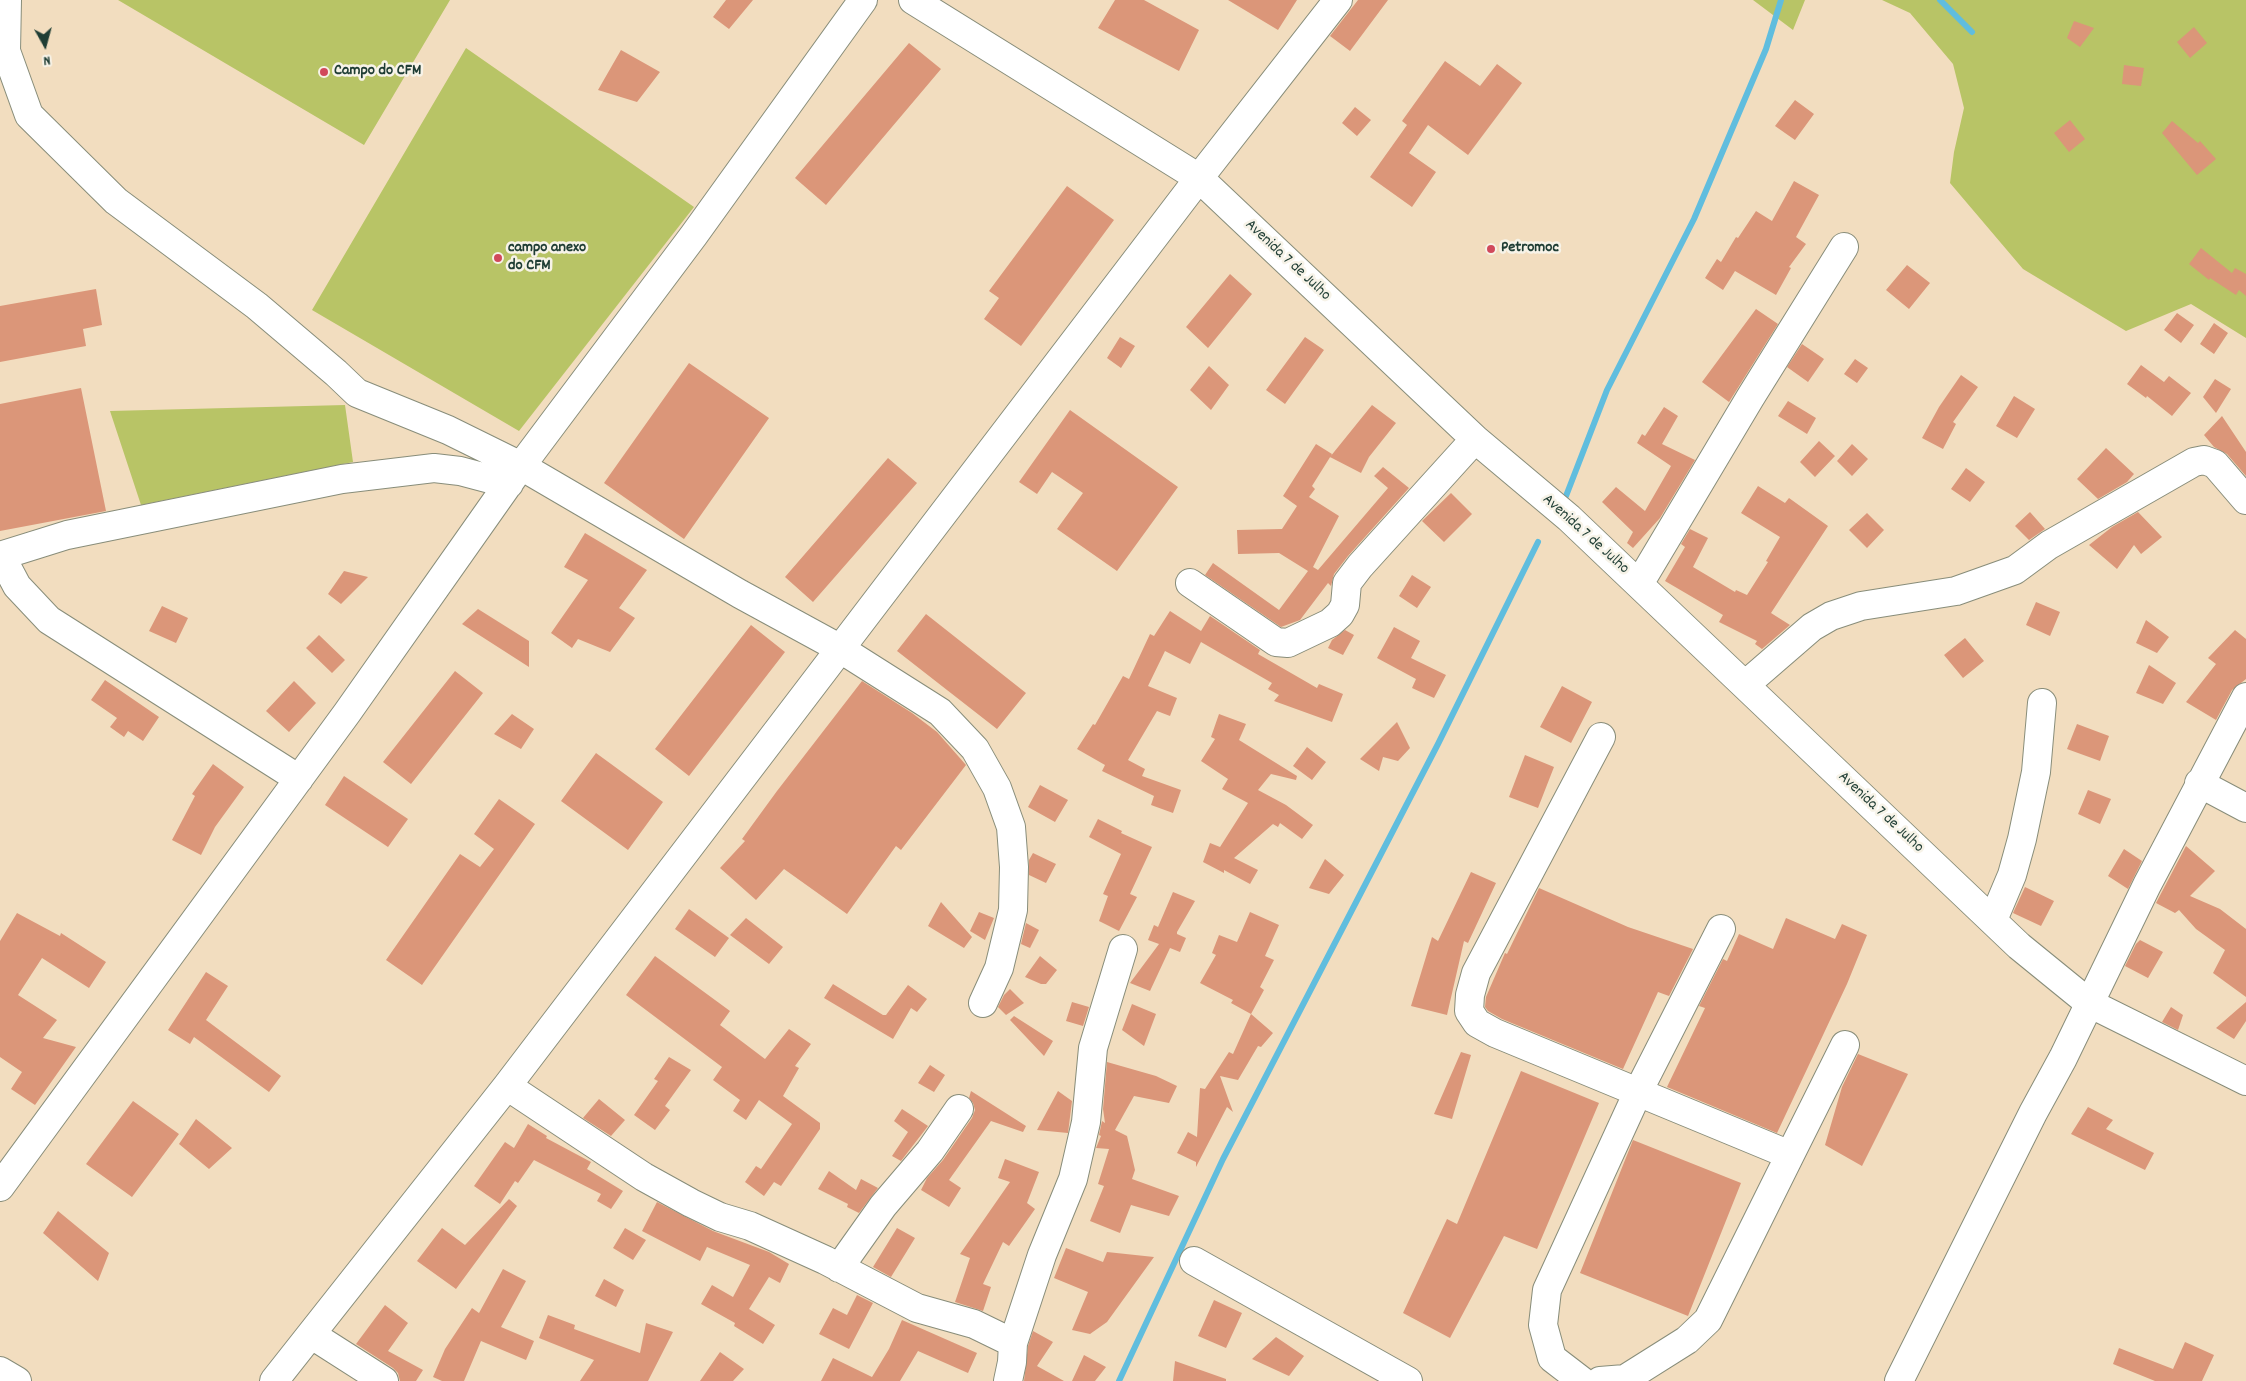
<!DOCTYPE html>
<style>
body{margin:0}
#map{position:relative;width:2246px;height:1381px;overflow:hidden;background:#f2ddbf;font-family:Dekko,sans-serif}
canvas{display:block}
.north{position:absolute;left:20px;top:20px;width:50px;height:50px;-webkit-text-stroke:4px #f7f3e8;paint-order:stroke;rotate:173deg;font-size:14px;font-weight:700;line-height:20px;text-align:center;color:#1f3d34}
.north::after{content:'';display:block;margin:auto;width:18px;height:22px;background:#1f3d34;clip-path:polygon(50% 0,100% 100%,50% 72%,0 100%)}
</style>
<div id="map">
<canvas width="2246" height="1381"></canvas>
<div class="north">N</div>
</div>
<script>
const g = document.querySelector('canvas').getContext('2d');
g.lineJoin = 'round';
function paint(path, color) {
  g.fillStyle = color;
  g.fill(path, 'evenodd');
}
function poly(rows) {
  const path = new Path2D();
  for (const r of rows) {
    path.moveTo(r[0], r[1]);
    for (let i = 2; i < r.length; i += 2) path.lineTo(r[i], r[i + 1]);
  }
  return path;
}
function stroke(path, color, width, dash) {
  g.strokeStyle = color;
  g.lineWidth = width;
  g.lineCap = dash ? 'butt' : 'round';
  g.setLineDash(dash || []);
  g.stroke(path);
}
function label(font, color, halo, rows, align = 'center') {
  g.font = font + ' Dekko,sans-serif';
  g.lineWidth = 5;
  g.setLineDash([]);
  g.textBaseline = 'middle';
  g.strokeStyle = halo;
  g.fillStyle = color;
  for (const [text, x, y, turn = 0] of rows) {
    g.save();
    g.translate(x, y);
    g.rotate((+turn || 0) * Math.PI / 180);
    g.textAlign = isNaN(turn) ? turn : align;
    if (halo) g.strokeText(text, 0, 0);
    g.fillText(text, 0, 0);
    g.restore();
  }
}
const green = poly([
 [118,0,450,0,364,145],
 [1753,0,1805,0,1793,30],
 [1882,0,2246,0,2246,338,2191,304,2126,331,2023,269,1950,183,1954,152,1964,108,1953,64,1910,13],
 [466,48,694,207,519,431,312,310],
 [345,405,353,462,141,505,110,411]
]);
const stream = poly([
 [1940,0,1972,32],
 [1566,496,1607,390,1694,219,1766,49,1781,0],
 [1119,1381,1223,1159,1438,744,1538,542]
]);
const building = poly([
 [726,0,753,0,729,29,713,17],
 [1115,0,1144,0,1199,30,1179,71,1098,28],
 [1228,0,1297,0,1278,30],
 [1358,0,1388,0,1350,51,1330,36],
 [2074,21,2094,28,2080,47,2067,38],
 [2194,27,2207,43,2190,58,2177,42],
 [909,43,941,69,826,205,795,178],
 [621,50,660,72,637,102,598,90],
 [1445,61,1480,86,1497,64,1522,83,1468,155,1428,125,1409,153,1436,172,1412,207,1370,177,1407,125,1402,121],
 [2124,65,2144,68,2141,86,2122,84],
 [1795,100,1814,114,1795,140,1775,126],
 [1355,107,1371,120,1357,136,1342,123],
 [2070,120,2085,139,2069,152,2054,133],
 [2172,121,2198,143,2200,141,2216,159,2197,175,2162,133],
 [1794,181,1819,195,1796,237,1806,244,1789,267,1791,268,1776,295,1735,271,1723,290,1705,278,1717,259,1721,262,1736,237,1738,238,1756,211,1772,221],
 [1067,186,1114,220,1021,346,984,319,999,298,989,291],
 [2201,248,2232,273,2235,268,2246,274,2246,296,2239,290,2236,295,2210,278,2209,280,2189,264],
 [1907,265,1930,283,1909,309,1886,290],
 [1230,274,1252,294,1208,348,1186,327],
 [96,289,102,325,83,329,86,346,0,362,0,306],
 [1756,309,1778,324,1729,402,1702,382],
 [2177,313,2194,325,2181,343,2164,330],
 [2214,323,2228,333,2214,354,2200,344],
 [1120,337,1135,346,1121,368,1107,358],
 [1305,337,1324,350,1285,404,1266,390],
 [1802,344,1824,359,1808,382,1787,367],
 [1855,359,1868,368,1857,383,1844,374],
 [689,363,769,418,684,539,604,483],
 [2141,365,2164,382,2169,376,2191,393,2172,416,2147,396,2146,398,2127,384],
 [1209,366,1229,385,1211,410,1190,390],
 [1961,375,1978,387,1953,422,1956,424,1943,449,1922,438,1939,407],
 [2215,379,2231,389,2216,413,2203,397],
 [81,388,106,511,0,531,0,404],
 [2014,396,2035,409,2017,438,1996,426],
 [1788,401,1816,418,1807,434,1778,416],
 [1372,405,1396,423,1369,457,1361,473,1330,457],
 [1664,407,1678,416,1662,444,1695,460,1660,518,1633,548,1627,543,1633,532,1602,502,1616,487,1645,511,1671,466,1637,443,1642,434,1645,436],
 [1070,410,1178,487,1117,571,1057,529,1083,493,1052,472,1037,494,1019,482],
 [2222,416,2246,452,2246,476,2227,454,2214,447,2204,435],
 [1819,441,1835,456,1815,477,1800,462],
 [1316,444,1332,454,1312,486,1315,489,1309,497,1339,516,1313,567,1318,570,1388,488,1374,476,1383,467,1409,488,1348,556,1334,574,1331,586,1328,583,1300,620,1281,627,1205,575,1213,563,1279,610,1308,571,1279,553,1238,554,1237,530,1282,529,1297,506,1283,496],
 [1852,444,1868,459,1852,476,1837,461],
 [2106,448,2134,474,2127,482,2098,499,2077,479],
 [888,458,917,483,813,602,785,577],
 [1966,468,1985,482,1970,502,1951,489],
 [1758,486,1785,503,1789,498,1828,526,1771,613,1790,625,1762,649,1755,644,1757,641,1719,622,1723,615,1665,581,1685,547,1681,544,1690,529,1708,538,1693,567,1735,592,1736,590,1747,595,1768,562,1766,561,1780,537,1741,513],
 [1451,493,1472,514,1444,542,1422,521],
 [2030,512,2045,529,2029,540,2015,526],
 [2138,512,2162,537,2141,554,2134,545,2117,569,2089,545,2112,527],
 [1867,513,1884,530,1867,548,1849,530],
 [585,533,647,570,619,608,635,618,610,652,578,639,572,648,551,633,588,580,564,567],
 [344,571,368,577,341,604,328,594],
 [1412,575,1431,587,1417,608,1399,596],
 [2036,602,2060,612,2050,636,2026,625],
 [162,606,188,618,176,643,149,631],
 [478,609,529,641,529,667,462,624],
 [1170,611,1201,631,1210,616,1260,650,1258,654,1317,688,1319,684,1343,694,1332,722,1274,701,1279,695,1268,689,1272,683,1201,642,1190,664,1165,651,1148,686,1177,698,1170,716,1157,711,1128,760,1145,769,1142,776,1181,790,1173,813,1151,805,1154,796,1102,771,1105,765,1077,749,1093,724,1095,725,1123,676,1129,679,1150,634,1154,636],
 [926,614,1026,693,997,729,897,651],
 [2146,620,2169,637,2157,653,2136,643],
 [751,625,785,652,689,776,655,749],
 [1394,627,1420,641,1411,658,1446,675,1434,698,1412,688,1416,679,1377,658],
 [1345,630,1354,635,1343,655,1328,648,1332,640],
 [2235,630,2246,639,2246,679,2232,690,2216,720,2186,702,2216,664,2208,658],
 [319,635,345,660,332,673,306,648],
 [1965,638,1984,661,1963,678,1944,655],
 [2149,665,2176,683,2163,704,2136,693],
 [455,671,483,693,411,784,383,762],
 [105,680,159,717,143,741,128,731,124,737,110,727,117,718,91,700],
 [294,681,316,703,289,732,266,711],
 [862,681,912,713,937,732,966,765,901,850,896,846,847,914,784,869,756,900,720,868,745,841,742,839,777,791],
 [1562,686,1592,702,1571,743,1540,727],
 [512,714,534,729,521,749,494,734],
 [1219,714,1246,724,1239,740,1297,776,1296,780,1271,774,1258,790,1286,805,1313,825,1302,839,1280,823,1278,827,1273,824,1234,858,1258,870,1250,884,1224,870,1224,873,1203,862,1210,843,1220,847,1248,803,1222,789,1228,779,1201,761,1215,739,1211,737],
 [1397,722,1410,748,1398,761,1383,757,1379,771,1360,759],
 [2077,724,2109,736,2100,761,2067,749],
 [1307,747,1326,762,1312,780,1293,766],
 [596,753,663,802,628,850,561,801],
 [1525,755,1554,767,1538,808,1509,797],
 [213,764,244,787,215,827,201,855,172,840,195,796,192,794],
 [344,776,408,819,388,847,325,805],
 [1040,785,1068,800,1055,822,1028,807],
 [2088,790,2111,799,2100,824,2078,814],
 [499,799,535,824,422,985,386,960,460,854,480,867,494,849,474,834],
 [1098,819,1122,831,1121,833,1152,847,1130,894,1137,897,1119,931,1099,921,1108,896,1103,894,1121,854,1089,837],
 [2186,846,2215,871,2190,896,2220,909,2246,929,2246,997,2213,973,2225,950,2196,929,2179,910,2175,913,2156,903],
 [2124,849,2142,861,2128,889,2108,876],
 [1033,853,1056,864,1046,883,1029,875,1029,860],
 [1325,859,1344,875,1329,894,1309,888],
 [1471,872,1496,883,1468,943,1464,941,1447,1015,1411,1006,1432,937,1438,941],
 [2025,887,2054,901,2041,926,2013,913],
 [1539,888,1628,927,1693,949,1669,996,1658,992,1623,1069,1502,1019,1488,1011,1485,1007,1486,997,1505,953,1507,954],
 [1173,892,1195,901,1177,932,1177,934,1186,938,1180,952,1170,948,1150,991,1130,983,1159,944,1148,940,1154,925,1158,927],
 [941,902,972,937,964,948,928,926],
 [689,909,729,938,715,957,675,929],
 [979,912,994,918,985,940,970,931],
 [1250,912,1279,925,1265,956,1274,960,1260,987,1264,990,1251,1014,1231,1003,1233,1000,1200,983,1216,955,1212,953,1219,935,1237,942],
 [17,913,60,936,61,933,106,962,89,988,42,958,18,995,57,1020,43,1038,76,1047,35,1105,11,1089,22,1072,0,1057,0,941],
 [746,918,783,947,769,964,730,935],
 [1786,918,1835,939,1842,924,1867,935,1847,984,1777,1133,1667,1087,1705,1008,1699,1006,1723,959,1727,961,1739,934,1773,949],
 [1026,923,1039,930,1030,948,1021,944],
 [2140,940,2163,952,2148,978,2125,966,2136,944],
 [655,956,730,1011,720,1025,765,1059,789,1029,811,1044,795,1066,799,1068,783,1096,820,1123,820,1129,781,1186,774,1182,764,1196,745,1182,756,1166,761,1169,792,1124,759,1100,746,1120,733,1111,740,1100,713,1080,722,1067,626,995],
 [1040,956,1057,970,1046,984,1041,984,1025,977],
 [206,972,228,986,206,1020,281,1076,269,1092,194,1037,190,1044,168,1030],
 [833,984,883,1015,886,1015,908,985,927,999,917,1012,911,1008,893,1039,824,998],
 [1010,989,1024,1003,1006,1015,998,1007,1004,995],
 [1072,1002,1089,1007,1083,1026,1066,1021],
 [2246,1002,2246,1021,2234,1039,2216,1028],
 [1132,1004,1156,1014,1144,1046,1122,1030],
 [2171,1007,2183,1015,2178,1030,2162,1022],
 [1251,1014,1273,1033,1261,1047,1258,1046,1238,1080,1220,1076,1233,1112,1227,1107,1196,1167,1196,1162,1177,1153,1188,1132,1197,1137,1200,1088,1205,1089,1229,1052,1233,1054],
 [1014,1016,1053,1041,1044,1056,1010,1020],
 [1461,1052,1471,1055,1452,1119,1434,1114],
 [1858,1054,1908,1074,1862,1166,1825,1145,1842,1087],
 [669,1057,691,1070,665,1106,670,1110,655,1130,634,1115,658,1081,654,1079],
 [1107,1062,1156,1076,1177,1086,1169,1103,1134,1096,1115,1130,1127,1136,1135,1170,1132,1179,1179,1196,1169,1216,1131,1205,1120,1233,1090,1221,1104,1186,1098,1184,1109,1149,1096,1148,1101,1136,1099,1135,1102,1121,1105,1123,1103,1109],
 [930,1065,945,1075,934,1092,918,1083],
 [1521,1071,1599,1103,1537,1249,1504,1236,1450,1338,1403,1313,1447,1219,1457,1224],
 [971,1091,1026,1126,1023,1132,991,1121,949,1180,961,1188,949,1207,921,1190,927,1178,943,1160,972,1118,975,1110,973,1103,969,1098],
 [1058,1091,1072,1101,1068,1133,1037,1130],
 [599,1099,625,1120,611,1136,583,1118],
 [133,1101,179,1134,132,1197,86,1164],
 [2088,1107,2113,1120,2106,1129,2154,1153,2145,1170,2071,1134],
 [902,1109,928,1126,901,1161,892,1156,908,1132,894,1121],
 [196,1119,232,1148,209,1169,179,1144],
 [528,1124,547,1136,546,1138,591,1162,587,1169,623,1191,611,1209,597,1201,601,1194,534,1160,518,1183,515,1181,500,1204,474,1186,505,1142,514,1148],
 [1633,1140,1741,1183,1688,1316,1580,1273],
 [1005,1159,1039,1172,1027,1203,1035,1209,1009,1246,1003,1242,983,1284,991,1287,983,1311,955,1302,970,1258,960,1254,1010,1182,998,1178],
 [829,1171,856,1190,861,1179,878,1188,859,1213,847,1207,848,1204,818,1189],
 [509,1199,517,1206,456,1289,417,1261,442,1228,465,1245],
 [657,1202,713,1231,769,1252,789,1264,780,1283,769,1277,749,1309,775,1325,763,1344,734,1326,735,1323,701,1304,712,1285,733,1297,750,1265,707,1247,700,1261,642,1231],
 [58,1211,109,1253,98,1281,43,1233],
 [625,1228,646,1240,633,1260,613,1248],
 [897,1228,915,1238,891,1277,873,1267],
 [1066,1248,1103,1262,1107,1252,1154,1257,1107,1322,1090,1334,1072,1330,1088,1292,1054,1278],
 [503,1269,526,1281,501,1327,534,1341,526,1360,481,1341,464,1381,442,1381,433,1377,445,1349,472,1308,479,1313],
 [604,1279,624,1290,616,1307,595,1296],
 [857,1295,873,1303,849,1349,819,1334,833,1308,847,1315],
 [1214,1300,1242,1313,1226,1348,1198,1336],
 [385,1305,408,1323,388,1351,423,1370,416,1381,400,1381,398,1373,393,1368,356,1344],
 [548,1315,575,1325,574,1329,640,1353,646,1323,673,1332,648,1381,580,1381,594,1360,539,1338],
 [902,1320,977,1353,968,1373,918,1351,900,1381,821,1381,833,1358,872,1377,889,1349],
 [1033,1331,1053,1342,1037,1366,1064,1381,1024,1381,1028,1346],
 [1276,1337,1304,1356,1289,1376,1252,1359],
 [2185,1342,2214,1355,2202,1381,2155,1381,2113,1364,2119,1348,2173,1369],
 [720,1352,744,1369,733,1381,700,1381],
 [1084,1355,1106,1367,1095,1381,1072,1381],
 [1175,1361,1226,1379,1226,1381,1173,1381]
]);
const minor = poly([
 [7,0,6,51,29,115,116,201,257,306,336,373,357,393,448,430,521,466,740,594,839,648,940,712,975,749,997,788,1011,827,1014,867,1013,910,999,968,983,1003],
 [913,0,1199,178,1475,439,1569,518,2019,946,2089,1003,2246,1081],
 [0,556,67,535,342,479,434,468,460,471,509,484],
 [0,560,8,569,17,586,49,620,299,779],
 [1190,583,1276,642,1288,643,1330,623,1340,614,1345,605,1347,583,1360,566,1475,439],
 [1639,584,1750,398,1844,247],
 [1745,685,1812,627,1831,616,1861,606,1956,591,2015,570,2049,545,2194,462,2204,460,2215,464,2246,500],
 [1601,737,1476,973,1470,995,1469,1011,1477,1023,1495,1033,1790,1155,1845,1045],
 [2199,783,2246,808],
 [1993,920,2012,875,2022,839,2036,772,2042,703],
 [507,1086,644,1177,691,1203,720,1217,750,1226,825,1260,917,1308,974,1324,1013,1343,1012,1362,1008,1381],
 [0,1187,347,713,521,466,694,235,863,0],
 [1194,1261,1408,1381],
 [839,1268,883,1206,930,1151,959,1109],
 [312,1335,384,1381],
 [1013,1343,1042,1255,1073,1179,1086,1122,1093,1048,1123,949],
 [0,1371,17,1381],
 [274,1381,507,1086,1199,178,1338,0],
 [1582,1381,1552,1358,1543,1325,1547,1290,1638,1092,1721,929],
 [1600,1381,1625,1379,1687,1340,1708,1320,1790,1155],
 [1899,1381,2033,1113,2063,1058,2147,885,2246,697]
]);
const markers = [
 [324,72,5,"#d1495b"],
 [1491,249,5,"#d1495b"],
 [498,258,5,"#d1495b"]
];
const poiNames = [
 ["Campo do CFM",334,72],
 ["campo anexo",508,249],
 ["do CFM",508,267],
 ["Petromoc",1501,249]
];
const streetNames = [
 ["Avenida 7 de Julho",1287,261,43],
 ["Avenida 7 de Julho",1585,535,42],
 ["Avenida 7 de Julho",1880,813,43]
];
paint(green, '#b8c466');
stroke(stream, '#60bdde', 6);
paint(building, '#db9679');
stroke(minor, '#888d7a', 30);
stroke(minor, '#fff', 28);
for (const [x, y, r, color] of markers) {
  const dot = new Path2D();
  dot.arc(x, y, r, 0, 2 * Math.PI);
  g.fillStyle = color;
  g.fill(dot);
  stroke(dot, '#f7f3e8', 2);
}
label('bold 16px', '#1f3d34', '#f7f3e8', poiNames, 'left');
label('16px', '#1f3d34', '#f7f3e8', streetNames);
</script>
